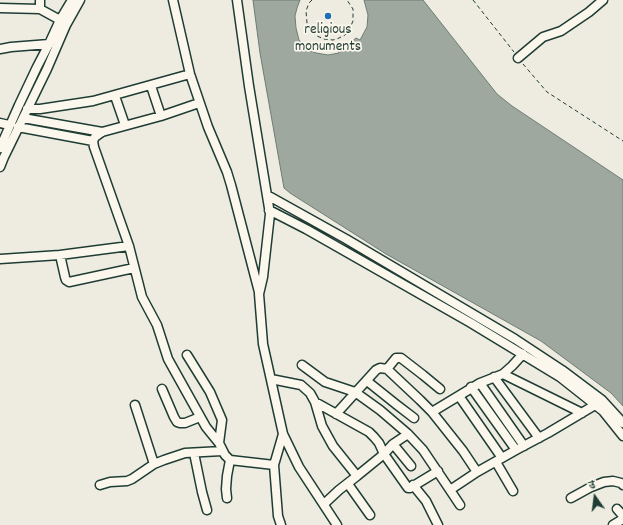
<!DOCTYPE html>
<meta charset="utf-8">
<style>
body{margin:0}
#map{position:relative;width:623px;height:525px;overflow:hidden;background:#eeece1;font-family:Dekko,"Playpen Sans Deva",sans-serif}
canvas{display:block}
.north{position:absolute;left:575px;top:477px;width:40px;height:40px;-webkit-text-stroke:3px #fbf7ec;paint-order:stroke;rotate:346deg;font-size:11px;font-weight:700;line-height:16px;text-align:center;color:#1f3d34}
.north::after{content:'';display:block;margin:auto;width:14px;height:18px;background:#1f3d34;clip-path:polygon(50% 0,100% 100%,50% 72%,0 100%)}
</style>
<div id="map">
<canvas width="623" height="525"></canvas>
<div class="north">उ</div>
</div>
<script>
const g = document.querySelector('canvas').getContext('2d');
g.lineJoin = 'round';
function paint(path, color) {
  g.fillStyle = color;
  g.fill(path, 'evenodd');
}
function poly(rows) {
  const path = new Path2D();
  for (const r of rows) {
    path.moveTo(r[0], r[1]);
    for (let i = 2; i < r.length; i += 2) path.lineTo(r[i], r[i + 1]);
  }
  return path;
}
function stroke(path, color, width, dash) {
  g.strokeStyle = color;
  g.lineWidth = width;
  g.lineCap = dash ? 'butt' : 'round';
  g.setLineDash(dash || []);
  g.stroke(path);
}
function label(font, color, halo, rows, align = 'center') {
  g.font = font + ' Dekko,sans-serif';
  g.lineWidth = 3.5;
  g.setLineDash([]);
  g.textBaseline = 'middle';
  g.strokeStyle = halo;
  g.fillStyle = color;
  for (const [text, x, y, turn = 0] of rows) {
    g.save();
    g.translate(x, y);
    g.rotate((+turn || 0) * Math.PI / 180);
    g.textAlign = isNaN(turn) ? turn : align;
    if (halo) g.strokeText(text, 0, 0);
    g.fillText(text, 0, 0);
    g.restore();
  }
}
const water = poly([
 [253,0,300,0,297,8,295,16,296,28,299,40,306,49,316,53,328,55,339,53,338,49,349,44,356,38,360,40,367,27,368,15,364,0,423,0,497,94,512,106,623,180,623,406,611,393,541,341,386,254,290,193,284,188,260,53,253,0]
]);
const path = poly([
 [312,0,309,3,306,11,307,23,310,30,317,36,324,39,333,40,337,39,345,35,350,28,353,21,353,9,347,0],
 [473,0,514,52],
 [523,64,547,92,623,141]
]);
const minor = poly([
 [40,0,40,9,60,20,64,23],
 [173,0,190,74,208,127,227,172,231,185,259,292],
 [237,0,249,86,270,214,263,277,259,294,263,344,283,434,299,467,337,525],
 [0,8,40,9],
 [0,49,11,47,49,44],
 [518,58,543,37,561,31,589,12,603,0],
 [152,89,161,116],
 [116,99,125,125],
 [199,103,161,116,102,132,95,137,93,141,94,147,129,246,142,297,157,325,168,359,206,427,219,443],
 [27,109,40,109,93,101,190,74],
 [23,118,102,132],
 [0,123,9,125],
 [18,127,93,141],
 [0,148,19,105,37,67,49,44,60,20,72,0],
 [0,167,4,157,47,69,66,25,80,0],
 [267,195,346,239,515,339,562,370,602,400,623,423],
 [269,210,306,229,471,323,560,377,603,411,623,436],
 [60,255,65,277,66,280,69,282,134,268],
 [0,259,60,255,129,246],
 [187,355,210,392,222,420,219,443,225,455,230,460,274,465],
 [302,365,325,382,355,392,380,410,408,434],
 [387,369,396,358,401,358,423,375,440,389],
 [503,374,582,413],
 [494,377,539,438],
 [271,379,301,385,310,393,315,402,322,426,333,446,357,476,384,454,393,444,408,434,423,450,450,490,477,472,516,450,548,433,595,405],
 [367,381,397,405,414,418],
 [480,383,524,446],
 [471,387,516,450],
 [162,389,174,417,177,422,180,423,185,423,200,417],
 [459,396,502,458],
 [315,402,369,432,374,437,379,443,384,454,408,488,410,488,438,471],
 [135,405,154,464],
 [432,412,480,383,503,374,512,366,523,354],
 [336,414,376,370,380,368,387,369,420,400,432,412,463,451,477,472],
 [393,444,411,466],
 [194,453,202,492,207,510],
 [496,462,513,491],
 [348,484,370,515],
 [100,485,110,482,127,481,132,479,154,464,164,460,185,453,222,451],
 [413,485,426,501,438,525],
 [450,490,460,505],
 [227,498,226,489,227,476,230,460],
 [571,498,591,487,604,482,613,481,621,483,623,485],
 [324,504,339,490,357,476],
 [617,509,623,516],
 [281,525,278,516,274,465,283,434],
 [613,525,623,519]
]);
const markers = [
 [328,16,4,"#1f6fb2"]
];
const poiNames = [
 ["religious",328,31],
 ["monuments",328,48]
];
paint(water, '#9fa89f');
stroke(water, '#6c7d74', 1);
stroke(minor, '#1f3d34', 11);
stroke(path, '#1f3d34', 1, [4, 3]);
stroke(minor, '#fbf7ec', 8);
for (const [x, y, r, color] of markers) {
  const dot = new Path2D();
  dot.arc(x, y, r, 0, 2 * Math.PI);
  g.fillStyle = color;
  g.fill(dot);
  stroke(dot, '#fbf7ec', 1.5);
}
label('15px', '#1f3d34', '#fbf7ec', poiNames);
</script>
